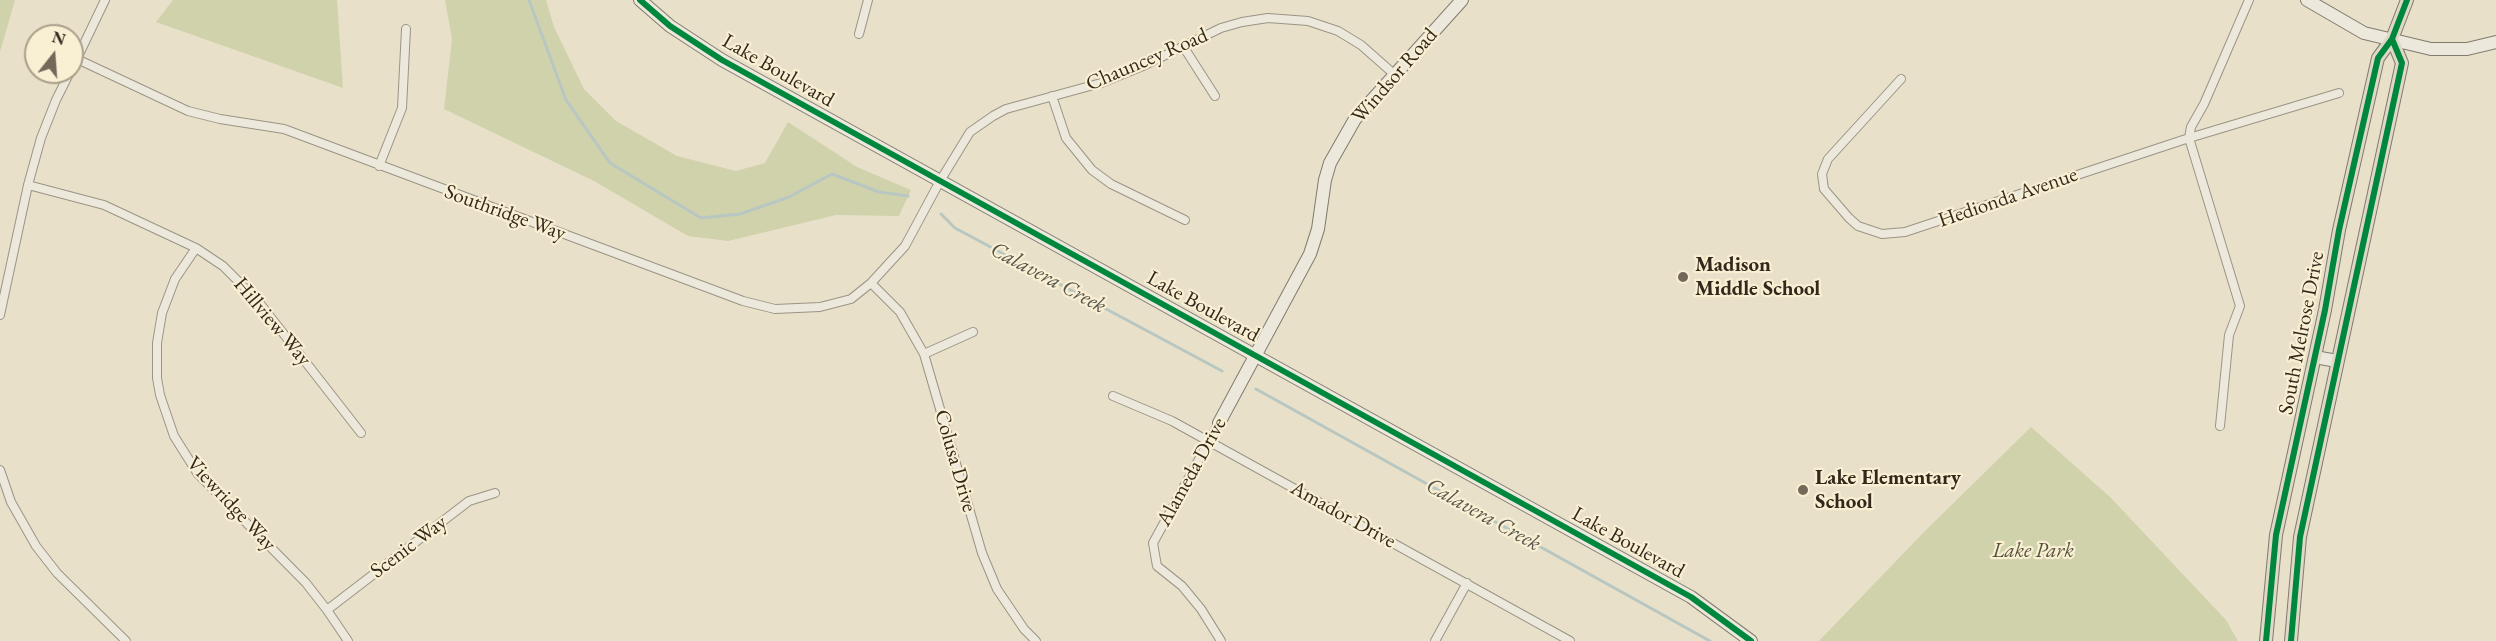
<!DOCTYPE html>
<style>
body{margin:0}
#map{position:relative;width:2496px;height:641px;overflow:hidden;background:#e9e0c9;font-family:"EB Garamond",serif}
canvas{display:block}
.north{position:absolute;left:24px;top:24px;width:60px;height:60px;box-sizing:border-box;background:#f9efd3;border:2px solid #aa9f8a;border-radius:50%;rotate:17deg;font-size:16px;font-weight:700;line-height:24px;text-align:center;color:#33281c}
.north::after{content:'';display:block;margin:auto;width:21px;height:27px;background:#736859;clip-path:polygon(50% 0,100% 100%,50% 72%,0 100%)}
</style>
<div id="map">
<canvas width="2496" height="641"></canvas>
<div class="north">N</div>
</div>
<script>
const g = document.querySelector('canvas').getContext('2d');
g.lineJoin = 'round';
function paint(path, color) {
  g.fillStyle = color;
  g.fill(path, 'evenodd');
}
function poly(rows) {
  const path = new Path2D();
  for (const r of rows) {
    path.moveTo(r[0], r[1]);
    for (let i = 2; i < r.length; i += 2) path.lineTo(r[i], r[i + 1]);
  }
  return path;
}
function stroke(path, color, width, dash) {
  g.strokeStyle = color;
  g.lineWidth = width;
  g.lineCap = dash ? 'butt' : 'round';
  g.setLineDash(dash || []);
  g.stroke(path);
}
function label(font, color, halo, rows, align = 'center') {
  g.font = font + ' "EB Garamond",serif';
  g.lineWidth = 4.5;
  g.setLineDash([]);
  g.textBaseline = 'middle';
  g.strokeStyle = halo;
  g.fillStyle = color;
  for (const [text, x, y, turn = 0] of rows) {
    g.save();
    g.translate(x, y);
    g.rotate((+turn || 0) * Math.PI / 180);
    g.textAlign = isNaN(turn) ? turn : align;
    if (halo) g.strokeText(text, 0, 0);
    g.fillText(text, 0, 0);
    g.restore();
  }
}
const green = poly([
 [0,0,15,0,0,52],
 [173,0,337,0,343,88,156,22],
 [445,0,546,0,554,27,584,89,616,121,677,156,736,171,765,163,788,122,857,167,911,190,899,216,836,215,728,241,688,236,594,181,444,109,452,39],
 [2031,427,2110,497,2226,620,2238,641,1819,641,1924,532]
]);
const stream = poly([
 [529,0,566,100,610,163,701,218,740,214,789,197,832,174,879,192,908,196],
 [941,214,955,228,1222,371],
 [1256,389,1710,641]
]);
const street = poly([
 [859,34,868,0],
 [1183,46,1215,96],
 [77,59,188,111,220,119,284,129,743,301,775,309,820,307,851,299,871,283,905,246,940,181,970,132,993,116,1006,109,1101,83,1145,65,1221,28,1242,22,1268,18,1308,21,1338,31,1361,45,1395,75],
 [72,69,105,0],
 [1901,79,1828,159,1822,174,1824,189,1849,218,1858,226,1882,234,1905,232,2189,138,2339,93],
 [1052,96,1066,138,1092,170,1111,184,1185,220],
 [379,166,402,108,406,29],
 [28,185,104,205,196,248,223,266,258,301,361,433],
 [196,248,175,279,162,313,157,343,157,378,160,395,174,436,198,474,306,583,327,610,348,641],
 [871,283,900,312,924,354,982,553,997,589,1024,629,1036,641],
 [0,315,28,185,41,138,56,100,70,72],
 [924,354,973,332],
 [1113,396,1172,421,1570,641],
 [1219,423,1153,543,1157,566,1182,586,1201,609,1221,641],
 [2220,426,2229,335,2240,306,2189,138,2191,127,2204,104,2249,0],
 [0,470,11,502,36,546,57,573,126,641],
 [327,610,469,501,495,493],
 [1435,641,1467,583]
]);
const secondary = poly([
 [640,0,670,26,722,60,1691,597,1751,641],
 [2307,0,2364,33,2431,49,2467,49,2496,42],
 [2315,357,2337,361],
 [1219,423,1310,254,1318,229,1325,180,1330,163,1355,119,1462,0]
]);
const primary = poly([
 [2266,641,2276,535,2325,310,2339,230,2378,58,2392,39,2407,0],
 [2291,641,2300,537,2402,63,2392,39]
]);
const cycleway = poly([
 [640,0,670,26,722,60,1691,597,1751,641],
 [2266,641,2276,535,2325,310,2339,230,2378,58,2392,39,2407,0],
 [2291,641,2300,537,2402,63,2392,39]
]);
const markers = [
 [1683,277,6,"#736859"],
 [1803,490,6,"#736859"]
];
const streetNames = [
 ["Chauncey Road",1147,60,-23],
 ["Lake Boulevard",778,71,30],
 ["Windsor Road",1395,76,-49],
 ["Hedionda Avenue",2008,198,-19],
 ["Southridge Way",505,213,20],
 ["Lake Boulevard",1203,307,29],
 ["Hillview Way",272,322,50],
 ["South Melrose Drive",2302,333,-79],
 ["Colusa Drive",955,461,74],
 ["Alameda Drive",1192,472,-61],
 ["Viewridge Way",231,504,47],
 ["Amador Drive",1343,515,29],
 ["Lake Boulevard",1628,543,29],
 ["Scenic Way",409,547,-37]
];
const poiNames = [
 ["Madison",1695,265],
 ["Middle School",1695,289],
 ["Lake Elementary",1815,478],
 ["School",1815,502]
];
const parkNames = [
 ["Lake Park",2033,551]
];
const waterNames = [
 ["Calavera Creek",1048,278,28],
 ["Calavera Creek",1483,515,29]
];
paint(green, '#cfd2ab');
stroke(stream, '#b8c7c1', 3);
stroke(street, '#9a9485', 10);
stroke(secondary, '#817b6e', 14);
stroke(primary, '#817b6e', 14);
stroke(street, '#ece8dc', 8);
stroke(secondary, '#ece8dc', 12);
stroke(primary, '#e0d8c6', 12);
stroke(cycleway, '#00873e', 6);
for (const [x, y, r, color] of markers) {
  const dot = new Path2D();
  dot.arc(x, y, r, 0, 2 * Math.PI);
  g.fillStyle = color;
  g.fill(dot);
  stroke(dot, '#f9efd3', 2);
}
label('21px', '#33281c', '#f9efd3', streetNames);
label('bold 21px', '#33281c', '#f9efd3', poiNames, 'left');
label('italic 21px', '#54503a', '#f9efd3', parkNames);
label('italic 22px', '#55544c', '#f9efd3', waterNames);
</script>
